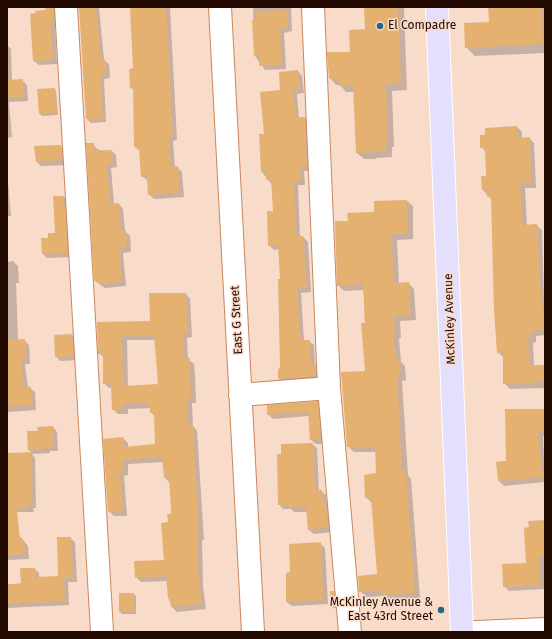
<!DOCTYPE html>
<style>
body{margin:0}
#map{position:relative;width:552px;height:639px;overflow:hidden;background:#f9dbca;font-family:"Fira Sans",sans-serif}
canvas{display:block}
.frame{position:absolute;inset:0;border:8px solid #220900;pointer-events:none}
</style>
<div id="map">
<canvas width="552" height="639"></canvas>
<div class="frame"></div>
</div>
<script>
const g = document.querySelector('canvas').getContext('2d');
g.lineJoin = 'round';
function paint(path, color) {
  g.fillStyle = color;
  g.fill(path, 'evenodd');
}
function poly(rows) {
  const path = new Path2D();
  for (const r of rows) {
    path.moveTo(r[0], r[1]);
    for (let i = 2; i < r.length; i += 2) path.lineTo(r[i], r[i + 1]);
  }
  return path;
}
function stroke(path, color, width, dash) {
  g.strokeStyle = color;
  g.lineWidth = width;
  g.lineCap = dash ? 'butt' : 'round';
  g.setLineDash(dash || []);
  g.stroke(path);
}
function label(font, color, halo, rows, align = 'center') {
  g.font = font + ' "Fira Sans",sans-serif';
  g.lineWidth = 3;
  g.setLineDash([]);
  g.textBaseline = 'middle';
  g.strokeStyle = halo;
  g.fillStyle = color;
  for (const [text, x, y, turn = 0] of rows) {
    g.save();
    g.translate(x, y);
    g.rotate((+turn || 0) * Math.PI / 180);
    g.textAlign = isNaN(turn) ? turn : align;
    if (halo) g.strokeText(text, 0, 0);
    g.fillText(text, 0, 0);
    g.restore();
  }
}
const shadow = poly([
 [46,7,55,7,59,27,55,27,57,64,39,65,34,61],
 [80,7,99,7,104,60,109,64,110,78,104,79,106,122,91,123,87,119],
 [131,7,170,7,177,140,173,141,175,168,178,168,182,172,184,197,154,199,149,194,148,181,142,176,140,151,135,147,134,90,131,88,134,69],
 [253,7,299,7,291,7,292,31,284,33,286,69,265,70,255,56],
 [365,7,404,7,407,90,392,91,394,147,392,147,392,157,376,158,376,159,364,159,357,153,355,92,346,92,340,85,336,85,330,78,351,53,366,30],
 [489,7,545,7,545,53,475,56,466,47,490,23],
 [7,45,11,49,12,81,22,80,27,85,28,101,9,102,12,137,7,138],
 [298,71,302,76,304,93,297,94,299,118,305,118,309,122,311,171,304,171,305,185,298,185,300,237,303,237,308,242,311,292,301,293,304,341,309,341,314,345,315,365,320,370,320,381,284,384,279,379,279,370,281,369,281,279,279,249,274,250,269,245,274,212,272,185,262,172,265,135,281,91],
 [54,89,56,91,58,115,42,116,40,114],
 [517,127,522,132,522,138,529,138,534,143,536,188,525,188,527,226,536,225,542,230,545,335,536,336,536,342,533,343,534,366,545,366,545,388,510,389,504,383,504,358,498,352,492,200,483,190,487,177,486,152,481,147,486,136],
 [93,144,98,150,112,151,116,155,117,167,111,168,114,204,119,204,123,209,125,231,130,236,131,252,123,253,126,286,105,288,95,281],
 [35,147,61,147,66,152,67,165,41,166,37,162],
 [7,171,11,216,7,216],
 [64,197,68,200,71,257,47,258,43,254,49,239,56,234],
 [407,201,413,206,413,239,397,240,399,283,408,283,414,289,416,320,400,321,401,338,399,338,401,362,405,366,406,380,402,381,408,475,411,479,420,598,388,601,384,596,366,597,360,591,378,575,372,503,366,497,377,474,376,452,354,452,348,446,366,372,364,290,344,291,338,285,349,222],
 [13,261,18,266,19,283,16,283,18,340,24,340,29,345,30,364,25,364,28,388,30,388,35,392,36,410,7,412,7,262],
 [186,294,190,299,192,337,187,338,188,359,194,364,195,374,196,403,192,403,193,426,197,431,204,540,202,540,203,587,206,609,177,612,172,607,169,599,168,581,141,582,136,577,165,561,172,515,170,483,165,478,164,462,128,464,128,475,124,476,127,516,114,516,109,511,123,438,128,443,128,447,156,445,155,417,151,412,151,408,128,409,128,414,118,414,113,409,112,388,109,388,104,383,104,358,99,353,98,323,151,322],
 [127,340,156,340,159,385,128,387],
 [72,335,77,340,78,360,60,361,56,356],
 [317,402,322,407,325,444,316,444,311,440,309,416,273,419,268,414],
 [545,410,545,436,543,436,545,482,504,486,499,481,497,462,507,461],
 [53,427,57,432,58,451,50,451,50,453,32,454,35,458,36,508,33,508,34,512,7,512,7,454,32,453,29,450,39,432],
 [312,444,317,448,319,491,321,491,326,495,326,500,330,504,333,532,314,534,309,530,307,512,294,512,291,509,283,509,279,504],
 [545,521,545,589,509,591,504,586,527,564,530,528],
 [19,535,28,546,29,559,7,560,7,536],
 [70,538,75,542,77,582,68,582,69,605,7,608,7,585,22,583,35,569,39,573,39,577,59,577],
 [320,543,325,548,328,604,292,606,287,602,291,573],
 [334,592,336,594,337,609,332,607],
 [134,594,136,596,136,614,122,614,120,612]
]);
const building = poly([
 [45,7,54,7,54,23,51,23,53,60,33,61,30,14,36,13,35,11,46,10],
 [79,7,96,7,101,59,105,59,106,75,100,75,103,119,86,119],
 [130,7,166,7,173,136,169,137,171,167,178,166,180,193,148,195,147,176,141,177,139,149,138,147,134,147,133,88,130,88,129,69,133,68],
 [364,7,398,7,401,84,386,84,388,141,385,141,386,151,356,153,353,86,339,86,338,78,329,79,327,52,350,52,349,30,365,29],
 [488,7,542,7,543,44,465,48,464,23,489,22],
 [283,10,287,11,288,27,280,29,282,65,259,66,259,56,254,56,252,20,256,20,256,12],
 [298,70,300,89,293,90,296,117,305,117,307,166,300,167,301,180,294,181,296,236,303,236,307,288,297,288,300,338,302,338,302,340,310,340,311,365,316,364,316,376,278,379,278,369,280,368,278,279,280,279,278,245,268,246,267,211,273,211,271,180,266,180,266,172,261,172,259,134,264,134,260,92,280,90,279,72],
 [23,79,23,97,7,98,7,80],
 [55,88,57,113,39,114,37,89],
 [517,126,518,138,530,137,531,183,520,184,523,225,537,224,541,297,542,297,543,314,545,314,545,330,531,331,532,338,528,338,530,365,545,365,545,381,533,382,534,384,503,384,503,353,497,353,494,311,491,197,487,197,487,190,482,190,481,176,486,176,485,148,480,148,480,135,485,135,485,128],
 [86,143,94,143,94,149,99,149,99,151,112,150,113,163,107,164,110,204,119,203,121,231,126,230,127,248,119,248,122,282,100,284,99,281,94,281],
 [60,145,61,146,62,160,36,162,34,146],
 [53,196,64,196,68,253,42,254,41,238,48,238,48,233,55,233],
 [407,200,407,234,391,234,394,283,409,282,410,315,394,315,395,333,393,333,396,360,400,359,400,375,397,375,402,472,406,472,415,593,381,595,381,590,359,592,358,576,377,574,371,499,365,498,364,475,376,473,375,447,347,447,341,372,365,371,361,323,365,323,363,284,337,286,335,221,348,221,347,213,374,212,374,201],
 [149,293,186,293,188,333,183,333,184,359,190,358,190,368,191,399,187,399,188,425,193,425,199,536,197,536,199,582,202,604,171,607,170,599,168,599,166,576,135,578,134,561,164,560,161,523,168,522,167,514,171,514,171,510,169,478,164,478,162,457,123,460,123,471,120,471,123,512,108,512,103,439,123,437,124,447,155,444,154,413,150,413,150,403,123,404,123,409,112,410,111,384,103,384,103,354,98,354,97,322,150,321],
 [154,335,158,384,123,386,122,336],
 [72,334,74,356,55,357,54,335],
 [25,339,26,359,21,360,24,387,31,387,32,405,7,407,7,340],
 [318,401,321,439,310,440,308,412,267,415,267,405],
 [505,409,545,409,545,432,538,432,543,477,498,481,496,462,506,461],
 [53,426,54,446,45,447,45,449,28,450,27,431,38,431,37,427],
 [313,443,315,490,322,490,322,499,326,499,328,528,308,530,306,507,288,508,289,505,278,505,277,454,281,454,281,444],
 [31,452,32,504,29,504,29,508,7,509,7,453],
 [7,510,17,510,20,540,24,540,25,554,7,555],
 [545,520,545,555,539,555,540,585,503,587,502,564,526,563,524,528,529,527,528,521],
 [57,537,71,537,73,578,64,578,65,601,7,604,7,584,21,584,20,568,35,568,36,577,58,576],
 [321,542,323,600,286,602,286,573,290,572,289,544],
 [330,591,334,591,335,607,331,607],
 [119,593,134,593,134,612,119,612]
]);
const minor = poly([
 [66,7,102,632],
 [220,7,253,632],
 [313,7,329,388,350,632],
 [240,395,329,388],
 [477,632,545,629]
]);
const major = poly([
 [437,7,462,632]
]);
const markers = [
 [380,26,4,"#2d647f"],
 [441,610,4,"#2d647f"]
];
const poiNames = [
 ["El Compadre",388,26],
 ["McKinley Avenue &",433,603,"right"],
 ["East 43rd Street",433,617,"right"]
];
const streetNames = [
 ["McKinley Avenue",450,319,-92],
 ["East G Street",237,320,-93]
];
paint(shadow, '#0003');
paint(building, '#e5b171');
stroke(minor, '#cb865d', 24);
stroke(major, '#fff', 24);
stroke(minor, '#fff', 22);
stroke(major, '#e3dffc', 22);
for (const [x, y, r, color] of markers) {
  const dot = new Path2D();
  dot.arc(x, y, r, 0, 2 * Math.PI);
  g.fillStyle = color;
  g.fill(dot);
  stroke(dot, '#f9dbca', 1.5);
}
label('12px', '#220900', '#f9dbca', poiNames, 'left');
label('12px', '#220900', '#f9dbca', streetNames);
</script>
